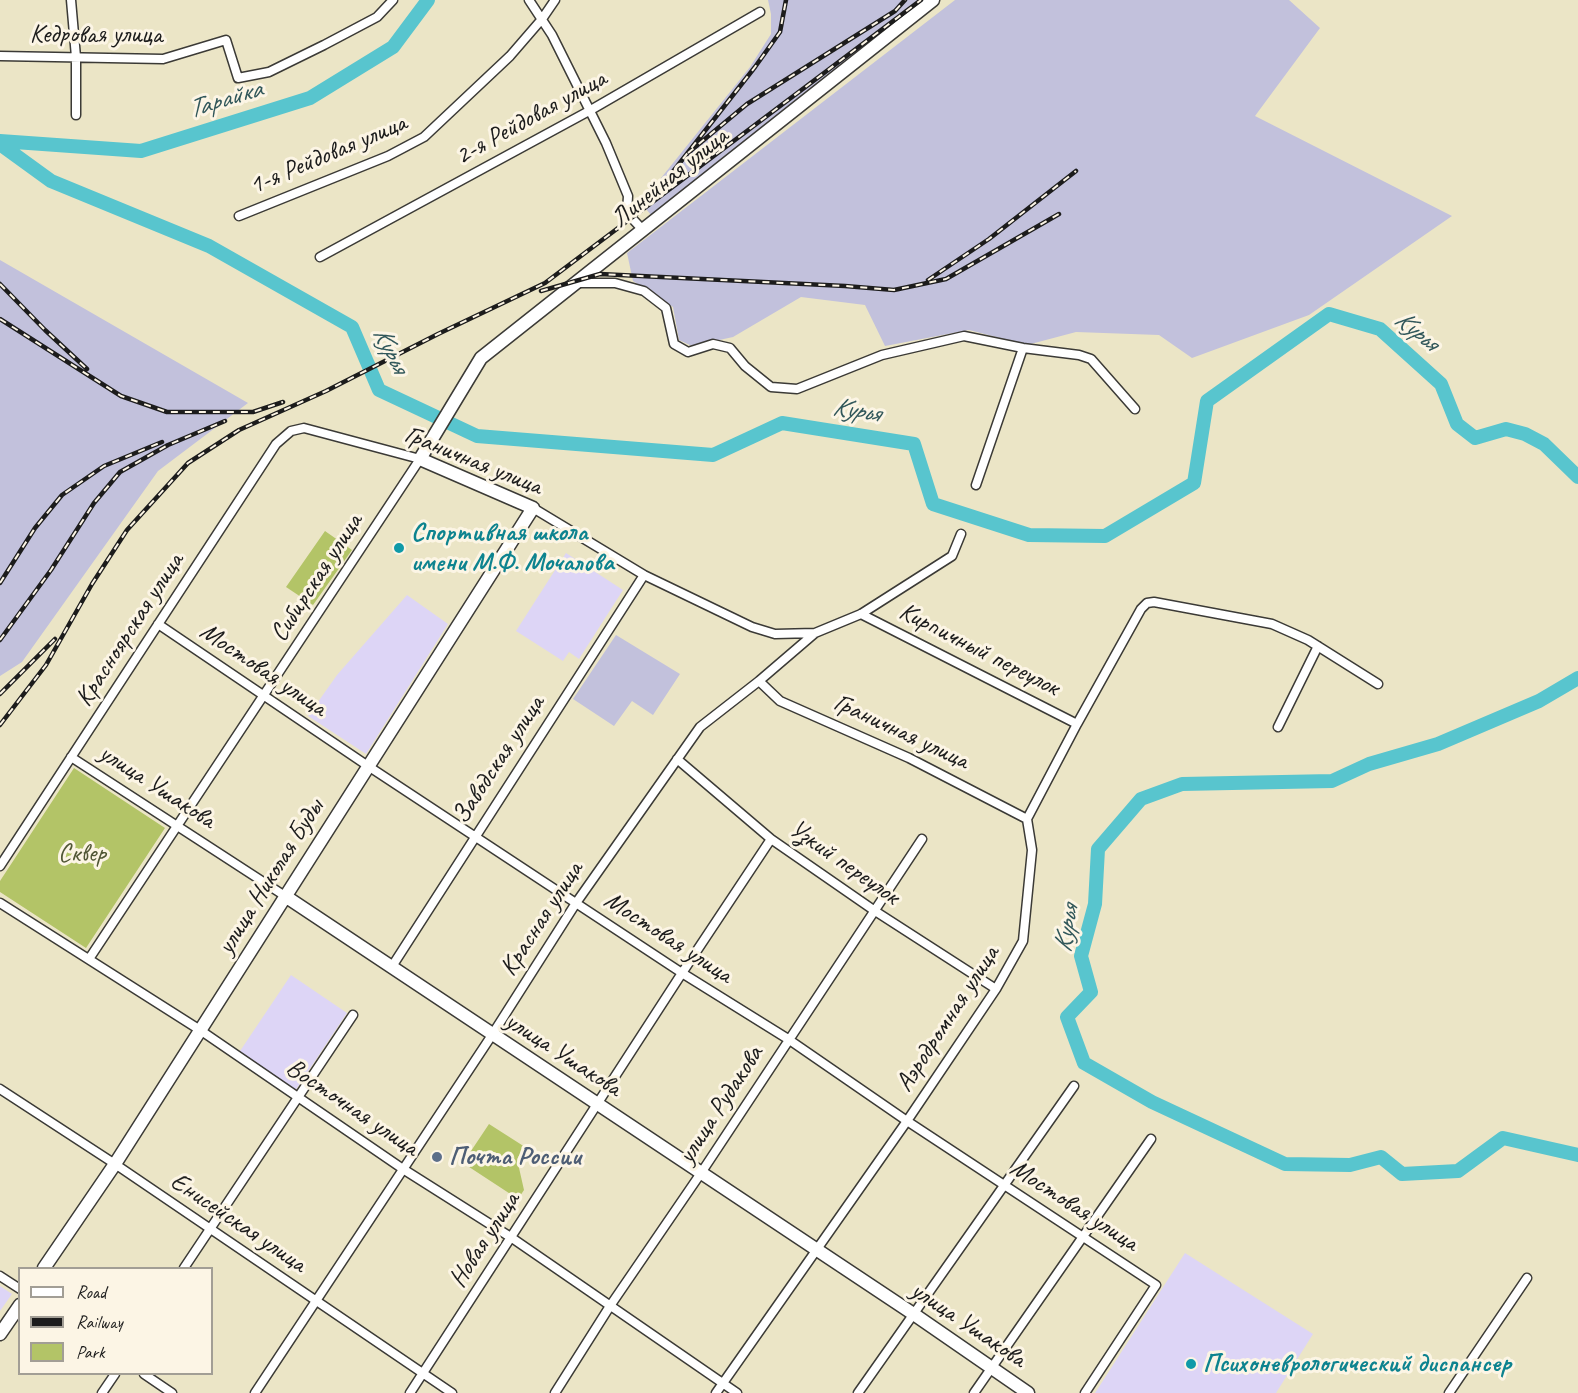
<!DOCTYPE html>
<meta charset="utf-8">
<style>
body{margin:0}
#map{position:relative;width:1578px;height:1393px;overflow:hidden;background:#ebe5c6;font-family:Caveat,sans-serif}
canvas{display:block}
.legend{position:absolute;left:18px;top:1267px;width:195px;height:108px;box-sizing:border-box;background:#fcf5e5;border:2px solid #a29e95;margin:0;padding:8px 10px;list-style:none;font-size:18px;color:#1c1c1c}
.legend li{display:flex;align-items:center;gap:12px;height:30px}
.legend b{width:30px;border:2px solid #a29e95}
</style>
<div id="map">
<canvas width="1578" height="1393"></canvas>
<ul class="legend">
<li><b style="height:8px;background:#fff"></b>Road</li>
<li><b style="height:8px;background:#1c1c1c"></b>Railway</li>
<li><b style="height:16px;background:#b3c467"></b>Park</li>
</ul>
</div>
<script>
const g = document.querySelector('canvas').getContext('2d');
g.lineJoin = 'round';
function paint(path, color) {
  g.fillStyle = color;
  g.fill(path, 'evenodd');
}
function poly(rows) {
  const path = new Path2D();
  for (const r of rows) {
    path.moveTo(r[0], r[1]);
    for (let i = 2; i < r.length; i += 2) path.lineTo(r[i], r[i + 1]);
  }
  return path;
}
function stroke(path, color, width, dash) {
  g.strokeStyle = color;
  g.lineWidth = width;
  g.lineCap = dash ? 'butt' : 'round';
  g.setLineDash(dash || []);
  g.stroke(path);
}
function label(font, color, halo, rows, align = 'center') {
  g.font = font + ' Caveat,sans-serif';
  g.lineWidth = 6;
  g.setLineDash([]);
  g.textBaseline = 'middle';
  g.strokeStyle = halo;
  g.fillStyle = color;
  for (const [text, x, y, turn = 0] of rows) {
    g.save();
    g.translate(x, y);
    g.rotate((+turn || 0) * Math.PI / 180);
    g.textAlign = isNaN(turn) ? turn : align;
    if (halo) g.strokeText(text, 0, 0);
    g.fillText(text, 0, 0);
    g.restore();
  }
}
const built = poly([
 [566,553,623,590,579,659,569,652,563,661,516,631],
 [407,595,448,624,366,754,308,716,337,675],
 [291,975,347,1013,295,1091,238,1054],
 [1185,1253,1313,1334,1276,1393,1095,1393],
 [0,1286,12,1294,0,1311]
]);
const industrial = poly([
 [768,0,925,0,651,215,641,203,750,67,771,34,771,14],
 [955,0,1289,0,1320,28,1255,116,1452,216,1309,315,1192,358,1159,335,1076,332,1027,345,969,330,885,346,865,305,801,297,733,337,692,346,679,340,673,307,633,281,627,253],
 [0,260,248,403,158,471,22,662,0,676],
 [616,635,680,674,653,715,632,701,614,726,573,699]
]);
const green = poly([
 [325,531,352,550,313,605,286,587],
 [74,768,165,828,86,948,0,892,0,881],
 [489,1124,525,1147,517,1159,524,1190,518,1199,463,1163]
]);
const river = poly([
 [0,141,141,151,310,98,393,47,428,0],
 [0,144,51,181,209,246,352,327,379,390,477,436,713,455,782,423,914,444,933,504,1029,535,1105,536,1194,483,1207,401,1329,314,1380,329,1441,384,1457,424,1475,438,1506,429,1525,434,1544,444,1578,477],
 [1578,678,1539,701,1438,744,1369,764,1332,781,1182,784,1141,799,1098,849,1095,904,1081,956,1091,992,1067,1017,1084,1063,1152,1102,1285,1164,1350,1165,1381,1157,1402,1174,1458,1171,1503,1138,1578,1155]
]);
const street = poly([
 [71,0,76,57,76,115],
 [529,0,552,35,606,143,628,196,627,213,642,229],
 [0,56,163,59,226,40,238,78,269,72,324,45,377,17,393,0],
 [239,216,388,156,424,137,510,56,542,19,555,0],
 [320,257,589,111,760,12],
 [575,283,615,283,644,291,666,308,674,344,688,352,713,344,730,348,745,366,771,387,797,389,882,355,964,336,1023,348,1079,355,1091,359,1135,409],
 [976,485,1023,348],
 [533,508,644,575,752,627,775,634,815,633],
 [861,614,1077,724],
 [158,624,368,766,682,973,788,1039,907,1121,1156,1285,1085,1393],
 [759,681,780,701,909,758,1027,819],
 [1278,727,1318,646],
 [71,757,285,896],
 [677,759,771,839,875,911,996,989],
 [0,866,276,444,291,431,304,428,420,459,89,959],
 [0,903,200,1030,403,1169,512,1238,737,1393],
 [391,968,644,575],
 [0,1089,115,1164,452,1393],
 [184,1268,353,1015],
 [0,1276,20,1289],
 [144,1374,172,1393],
 [102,1393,115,1374],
 [255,1393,492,1035,576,903,700,727,759,681,815,633,861,614,952,556,961,534],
 [410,1393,682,973,771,839],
 [555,1393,610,1306,701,1173,922,839],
 [716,1393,907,1121,996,989,1023,941,1032,850,1027,819,1077,724,1141,609,1147,603,1154,602,1272,624,1308,640,1378,684],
 [858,1393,1074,1086],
 [974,1393,1151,1139],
 [1449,1393,1527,1278]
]);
const secondary = poly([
 [285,896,915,1315,1028,1393],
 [44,1268,115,1164,533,508,420,459,481,358,933,0],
 [0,1334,20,1305]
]);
const rail = poly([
 [688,153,747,104,895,11,905,0],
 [657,192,755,67,780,32,786,0],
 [928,280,989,239,1076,171],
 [0,284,45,330,87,369],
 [541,291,600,274,845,286,894,290,946,279,1059,214],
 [0,319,121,396,167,412,253,412,283,402],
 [0,583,35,528,62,495,104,466,162,442],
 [0,640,51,570,94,503,120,472,168,445,225,421],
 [0,694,55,639],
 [0,725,46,665,92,584,127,530,188,463,239,430,326,391,438,334,545,283,921,0]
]);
const markers = [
 [399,548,6,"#0f9aa8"],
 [437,1157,6,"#5c6f8a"],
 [1191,1364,6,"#0f9aa8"]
];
const streetNames = [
 ["Кедровая улица",96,35],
 ["2-я Рейдовая улица",531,118,-29],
 ["1-я Рейдовая улица",328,155,-23],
 ["Линейная улица",670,178,-39],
 ["Граничная улица",473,461,22],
 ["Сибирская улица",317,578,-57],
 ["Красноярская улица",130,630,-57],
 ["Кирпичный переулок",979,650,27],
 ["Мостовая улица",263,670,34],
 ["Граничная улица",901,732,25],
 ["Заводская улица",499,760,-57],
 ["улица Ушакова",157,787,33],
 ["Узкий переулок",844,863,35],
 ["улица Николая Буды",271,877,-58],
 ["Красная улица",542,919,-57],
 ["Мостовая улица",668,938,33],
 ["Аэродромная улица",948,1019,-57],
 ["улица Ушакова",563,1055,33],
 ["улица Рудакова",721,1105,-57],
 ["Восточная улица",352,1108,34],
 ["Мостовая улица",1074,1206,33],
 ["Енисейская улица",238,1223,34],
 ["Новая улица",485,1240,-57],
 ["улица Ушакова",968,1325,34]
];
const cultureNames = [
 ["Спортивная школа",411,533],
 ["имени М.Ф. Мочалова",411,563],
 ["Психоневрологический диспансер",1203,1364]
];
const parkNames = [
 ["Сквер",82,854]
];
const serviceNames = [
 ["Почта России",449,1157]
];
const waterNames = [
 ["Тарайка",225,100,-17],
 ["Курья",1416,331,39],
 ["Курья",390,350,63],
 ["Курья",856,411,9],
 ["Курья",1067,929,-81]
];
paint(built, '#ddd5f6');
paint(industrial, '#c2c1dc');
paint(green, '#b3c467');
stroke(river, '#58c5ce', 14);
stroke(street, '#3b3a36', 11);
stroke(secondary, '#3b3a36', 15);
stroke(street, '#fff', 8);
stroke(secondary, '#fff', 12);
stroke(rail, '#1c1c1c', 4.5);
stroke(rail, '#fcf5e5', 2, [7]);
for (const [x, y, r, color] of markers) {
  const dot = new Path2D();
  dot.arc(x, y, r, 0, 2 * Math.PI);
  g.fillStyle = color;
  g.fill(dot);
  stroke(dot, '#fcf5e5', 2);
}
label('26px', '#1c1c1c', '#fcf5e5', streetNames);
label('bold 26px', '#0d838f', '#fcf5e5', cultureNames, 'left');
label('26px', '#515736', '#fcf5e5', parkNames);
label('bold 26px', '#4e5e75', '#fcf5e5', serviceNames, 'left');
label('italic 27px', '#31575a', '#fcf5e5', waterNames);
</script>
